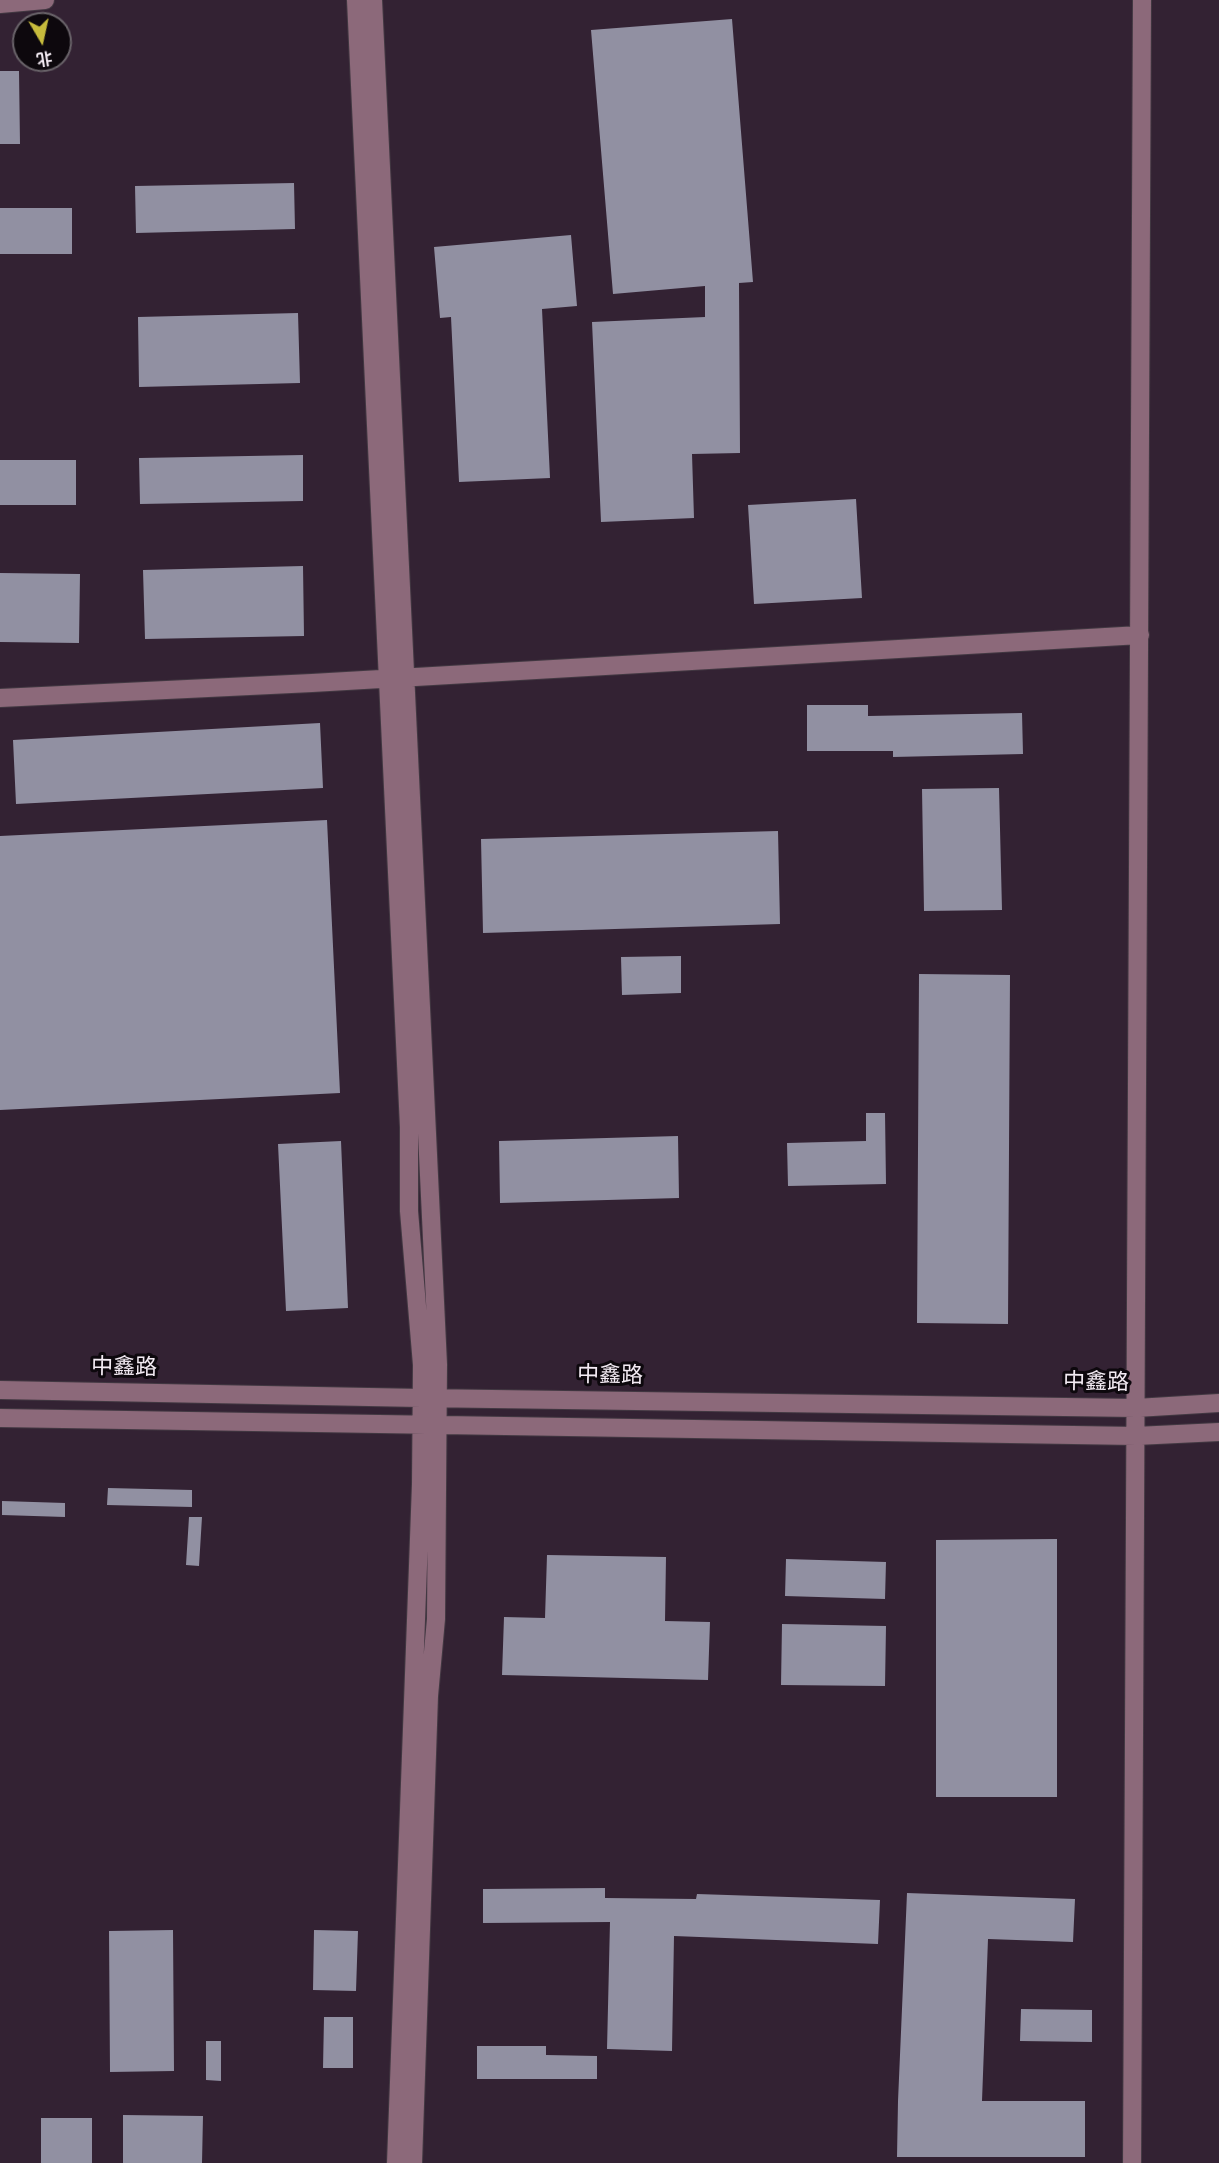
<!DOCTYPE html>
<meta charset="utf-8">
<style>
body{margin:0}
#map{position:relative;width:1219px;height:2163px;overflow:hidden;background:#281c28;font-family:Signika,"Noto Sans SC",sans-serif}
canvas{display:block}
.north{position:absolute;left:12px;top:12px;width:60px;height:60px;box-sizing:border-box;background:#0d080d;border:2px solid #696369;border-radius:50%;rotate:171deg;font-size:16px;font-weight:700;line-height:24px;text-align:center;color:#f3ebf3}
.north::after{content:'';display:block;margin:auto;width:21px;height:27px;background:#c7bb3c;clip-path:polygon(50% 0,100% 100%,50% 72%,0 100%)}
</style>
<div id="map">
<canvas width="1219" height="2163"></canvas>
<div class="north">北</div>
</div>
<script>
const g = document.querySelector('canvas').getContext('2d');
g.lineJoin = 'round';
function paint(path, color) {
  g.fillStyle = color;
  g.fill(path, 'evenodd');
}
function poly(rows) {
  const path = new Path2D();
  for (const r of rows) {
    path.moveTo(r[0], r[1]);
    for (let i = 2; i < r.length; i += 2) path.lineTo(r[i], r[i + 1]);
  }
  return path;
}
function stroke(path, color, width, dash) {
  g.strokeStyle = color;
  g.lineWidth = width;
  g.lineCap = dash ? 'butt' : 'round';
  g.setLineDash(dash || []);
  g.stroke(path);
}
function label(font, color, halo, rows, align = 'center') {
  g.font = font + ' Signika,"Noto Sans SC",sans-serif';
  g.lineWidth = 6;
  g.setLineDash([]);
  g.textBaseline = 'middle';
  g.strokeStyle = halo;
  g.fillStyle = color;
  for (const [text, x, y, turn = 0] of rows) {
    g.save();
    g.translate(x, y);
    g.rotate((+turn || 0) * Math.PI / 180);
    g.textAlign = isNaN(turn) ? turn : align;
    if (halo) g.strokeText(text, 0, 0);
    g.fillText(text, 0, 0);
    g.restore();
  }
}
const built = poly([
 [0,0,1219,0,1219,2163,0,2163],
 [24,24,60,24,60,60,24,60]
]);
const building = poly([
 [732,19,753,282,739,283,740,453,692,454,694,518,601,522,592,322,705,317,705,286,613,294,591,30],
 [0,71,19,71,20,144,0,144],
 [294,183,295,229,136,233,135,186],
 [0,208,72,208,72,254,0,254],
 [571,235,577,306,542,309,550,478,459,482,451,317,440,318,434,247],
 [298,313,300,383,139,387,138,317],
 [303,455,303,501,140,504,139,458],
 [0,460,76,460,76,505,0,505],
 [856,499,862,598,754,604,748,505],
 [303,566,304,636,145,639,143,570],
 [0,573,80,574,79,643,0,642],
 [807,705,868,705,868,716,1022,713,1023,754,893,757,893,751,807,751],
 [320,723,323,788,16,804,13,740],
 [999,788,1002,910,924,911,922,789],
 [327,820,340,1093,0,1110,0,836],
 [778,831,780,924,483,933,481,839],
 [681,956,681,993,622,995,621,957],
 [919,974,1010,975,1008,1324,917,1323],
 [866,1113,885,1113,886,1184,788,1186,787,1143,866,1141],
 [678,1136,679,1198,500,1203,499,1141],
 [341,1141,348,1308,286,1311,278,1144],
 [108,1488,192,1490,192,1507,107,1505],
 [2,1501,65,1503,65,1517,2,1515],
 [189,1517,202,1517,199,1566,186,1565],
 [1057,1539,1057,1797,936,1797,936,1540],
 [547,1555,666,1557,665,1621,710,1622,708,1680,502,1675,504,1617,545,1618],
 [786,1559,886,1562,885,1599,785,1596],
 [782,1624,886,1626,885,1686,781,1685],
 [605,1888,605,1898,696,1899,697,1894,880,1900,878,1944,674,1936,672,2051,607,2049,610,1922,483,1923,483,1889],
 [907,1893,1075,1899,1073,1942,988,1939,982,2101,1085,2101,1085,2157,897,2157,898,2101],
 [173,1930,174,2071,110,2072,109,1931],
 [314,1930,358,1931,356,1991,313,1990],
 [1021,2009,1092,2010,1092,2042,1020,2041],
 [324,2017,353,2017,353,2068,323,2068],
 [206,2041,221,2041,221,2081,206,2080],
 [477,2046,546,2046,546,2055,597,2056,597,2079,477,2079],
 [123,2115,203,2116,202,2163,123,2163],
 [41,2118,92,2118,92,2163,41,2163]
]);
const secondary = poly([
 [356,0,409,1127,409,1211,422,1365,421,1484,396,2163],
 [373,0,438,1364,436,1619,429,1696,413,2163],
 [0,4,45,0],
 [0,698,312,683,1140,635],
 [0,1390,421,1398,1136,1408,1219,1403],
 [0,1418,1136,1436,1219,1432],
 [1132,2163,1142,0]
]);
const streetNames = [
 ["中鑫路",124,1368,1],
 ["中鑫路",610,1376,1],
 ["中鑫路",1096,1383,1]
];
paint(built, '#323');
paint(building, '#9190a2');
stroke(secondary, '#423842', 20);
stroke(secondary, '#8c697a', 18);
label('22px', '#f3ebf3', '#0d080d', streetNames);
</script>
